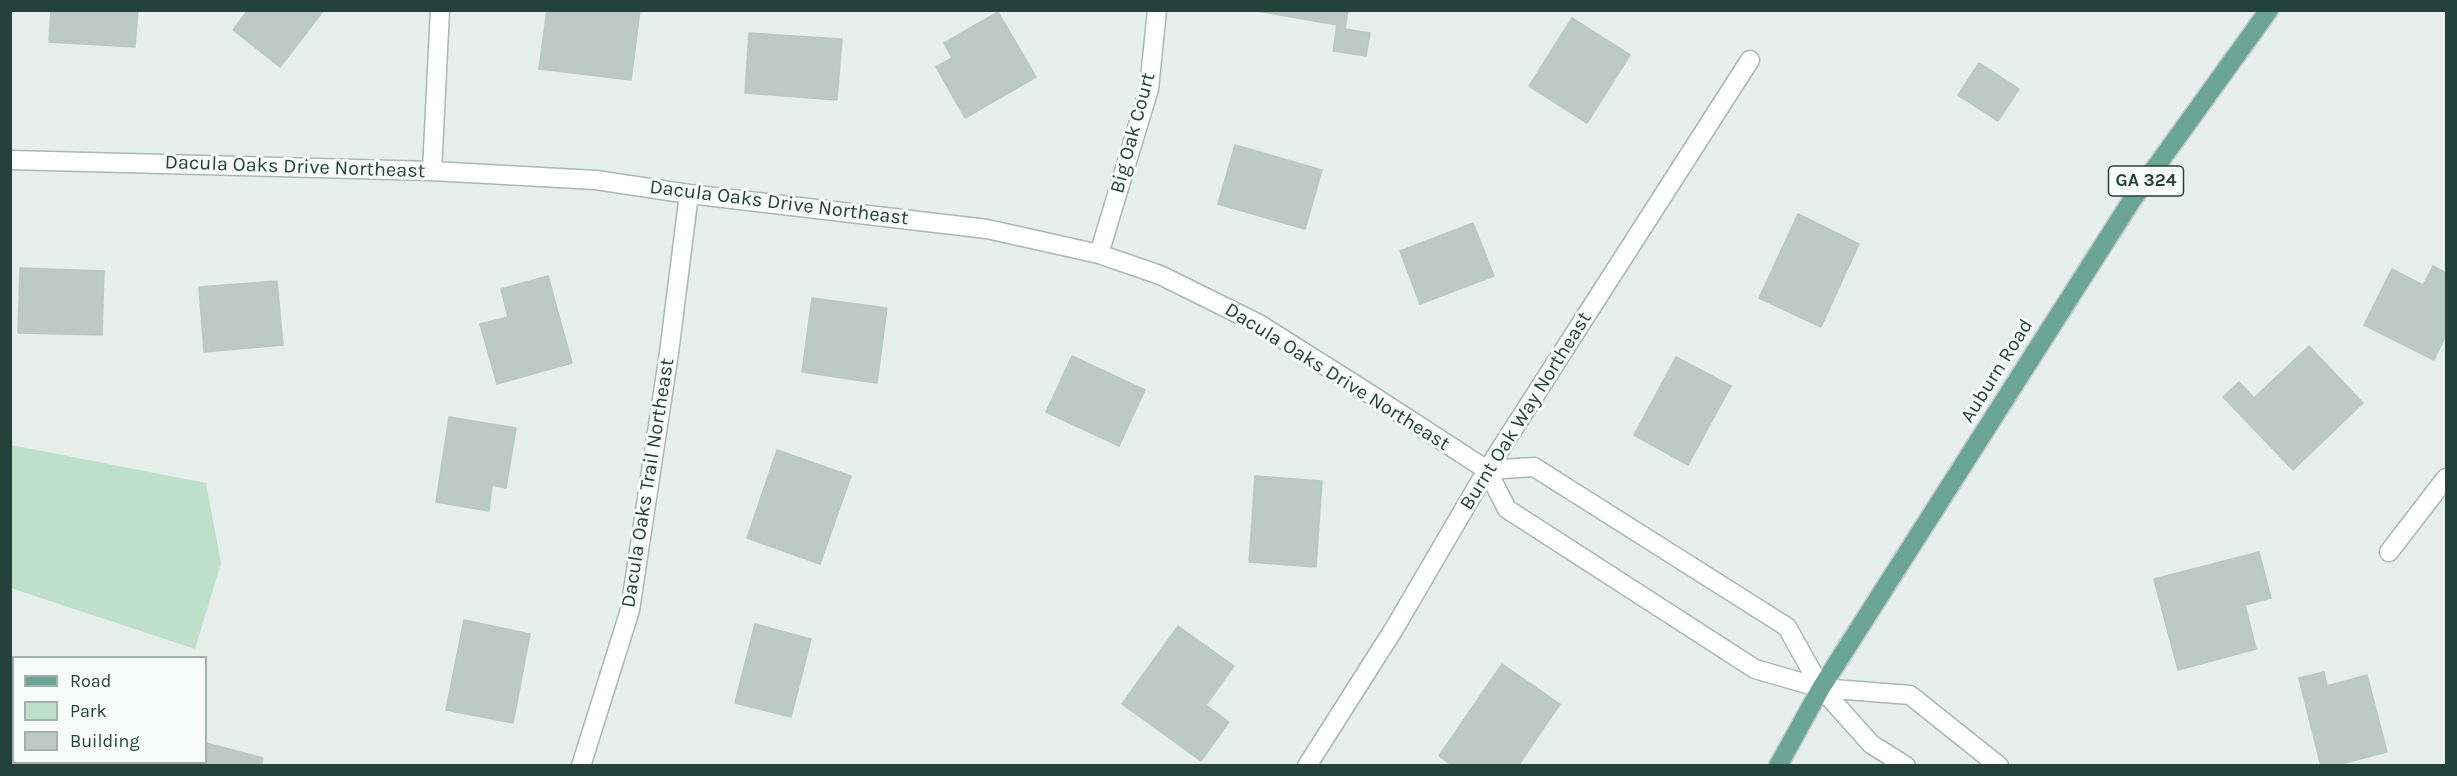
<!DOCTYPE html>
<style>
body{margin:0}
#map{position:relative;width:2457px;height:776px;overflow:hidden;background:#e6efeb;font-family:Karla,sans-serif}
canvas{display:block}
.frame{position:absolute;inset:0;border:12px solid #24423a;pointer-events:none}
.legend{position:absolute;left:12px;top:656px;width:195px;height:108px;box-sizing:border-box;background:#f7fbf9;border:2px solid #a3b1ad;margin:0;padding:8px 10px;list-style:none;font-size:18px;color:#24423a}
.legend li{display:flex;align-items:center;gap:12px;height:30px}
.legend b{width:30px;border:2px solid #a3b1ad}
</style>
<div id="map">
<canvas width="2457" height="776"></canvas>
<div class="frame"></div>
<ul class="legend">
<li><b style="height:8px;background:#6aa596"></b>Road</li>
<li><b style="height:16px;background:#bfe0c8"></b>Park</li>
<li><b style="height:16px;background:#bbcac4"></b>Building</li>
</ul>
</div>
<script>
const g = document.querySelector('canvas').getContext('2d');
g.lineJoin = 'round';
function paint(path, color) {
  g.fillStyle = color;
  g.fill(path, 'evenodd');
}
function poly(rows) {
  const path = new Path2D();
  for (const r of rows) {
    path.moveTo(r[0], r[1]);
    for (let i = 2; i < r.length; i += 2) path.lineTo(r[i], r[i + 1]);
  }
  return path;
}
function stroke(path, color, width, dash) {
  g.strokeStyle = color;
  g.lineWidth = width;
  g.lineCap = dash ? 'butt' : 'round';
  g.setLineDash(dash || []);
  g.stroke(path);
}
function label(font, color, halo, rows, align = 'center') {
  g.font = font + ' Karla,sans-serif';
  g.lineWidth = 6;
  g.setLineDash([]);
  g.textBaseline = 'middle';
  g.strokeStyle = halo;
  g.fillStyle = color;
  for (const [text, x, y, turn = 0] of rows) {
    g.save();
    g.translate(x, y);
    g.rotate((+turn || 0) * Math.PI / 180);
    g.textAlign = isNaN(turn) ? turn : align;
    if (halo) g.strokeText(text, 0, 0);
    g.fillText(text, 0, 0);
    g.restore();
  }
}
const green = poly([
 [11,445,206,483,221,563,195,649,11,588]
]);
const building = poly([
 [51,10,138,10,135,47,49,42,51,10],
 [248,10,324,10,280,67,233,30,248,10],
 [547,10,640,10,631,80,539,69,547,10],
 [1252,10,1348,10,1345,29,1370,33,1366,56,1333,51,1337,25,1252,10],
 [998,12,1036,77,965,118,936,67,952,58,944,43,998,12],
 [1572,18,1630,55,1587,123,1529,86,1572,18],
 [749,33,842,39,837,100,745,93,749,33],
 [1979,63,2019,89,1998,121,1958,95,1979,63],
 [1235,145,1322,170,1305,229,1218,204,1235,145],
 [1798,214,1859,244,1821,327,1759,298,1798,214],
 [1473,223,1494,276,1420,304,1400,251,1473,223],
 [2433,266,2446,273,2446,335,2434,360,2364,325,2392,269,2423,285,2433,266],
 [20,268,104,271,102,335,18,333,20,268],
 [548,276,572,363,497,384,480,324,508,317,501,289,548,276],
 [277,281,283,345,204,352,199,287,277,281],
 [812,298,887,308,877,383,802,372,812,298],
 [2309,346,2363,403,2293,470,2223,397,2239,382,2254,398,2309,346],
 [1072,356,1145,390,1119,446,1046,412,1072,356],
 [1676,357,1731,386,1688,465,1634,435,1676,357],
 [449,417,516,428,506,488,492,485,489,511,436,502,449,417],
 [777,450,851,476,820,564,747,538,777,450],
 [1255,476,1322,481,1316,567,1249,562,1255,476],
 [2259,552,2271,598,2245,605,2256,649,2178,670,2154,579,2259,552],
 [464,620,530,634,513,723,446,710,464,620],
 [755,624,811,639,791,717,735,703,755,624],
 [1178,626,1234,666,1206,705,1229,722,1201,761,1122,704,1178,626],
 [1502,664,1560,704,1518,766,1453,766,1439,756,1502,664],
 [2324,672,2327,686,2367,675,2387,752,2333,766,2321,766,2299,678,2324,672],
 [206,743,263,758,261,766,175,766,176,762,206,762,206,743]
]);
const street = poly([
 [10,160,432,171,596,180,689,194,987,229,1099,254,1160,275,1259,324,1373,396,1487,470,1507,509,1755,669,1821,688,1910,695,1999,766],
 [432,171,440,10],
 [1099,254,1149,89,1157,10],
 [1487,470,1534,467,1787,627,1821,688,1871,744,1906,766],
 [2389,552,2446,478],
 [581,766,630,610,669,353,689,194],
 [1307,766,1394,629,1487,470,1750,60]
]);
const primary = poly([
 [1778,766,1821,688,2132,200,2269,10]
]);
const shields = [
 [2146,181,75]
];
const shieldNames = [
 ["GA 324",2146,181]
];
const streetNames = [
 ["Big Oak Court",1133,133,-75],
 ["Dacula Oaks Drive Northeast",295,167,2],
 ["Dacula Oaks Drive Northeast",779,203,7],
 ["Auburn Road",1997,371,-58],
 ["Dacula Oaks Drive Northeast",1337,377,32],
 ["Burnt Oak Way Northeast",1526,411,-58],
 ["Dacula Oaks Trail Northeast",648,483,-81]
];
paint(green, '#bfe0c8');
paint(building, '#bbcac4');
stroke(building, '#b8c9c2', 1.5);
stroke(street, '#a8b8b2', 21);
stroke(primary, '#c2cac8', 21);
stroke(street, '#fff', 18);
stroke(primary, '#6aa596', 18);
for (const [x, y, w] of shields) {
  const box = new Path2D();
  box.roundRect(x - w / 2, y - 15, w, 30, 4.5);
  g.fillStyle = '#f7fbf9';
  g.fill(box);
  stroke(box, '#24423a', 1.5);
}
label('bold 18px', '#24423a', null, shieldNames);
label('20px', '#24423a', '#f7fbf9', streetNames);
</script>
